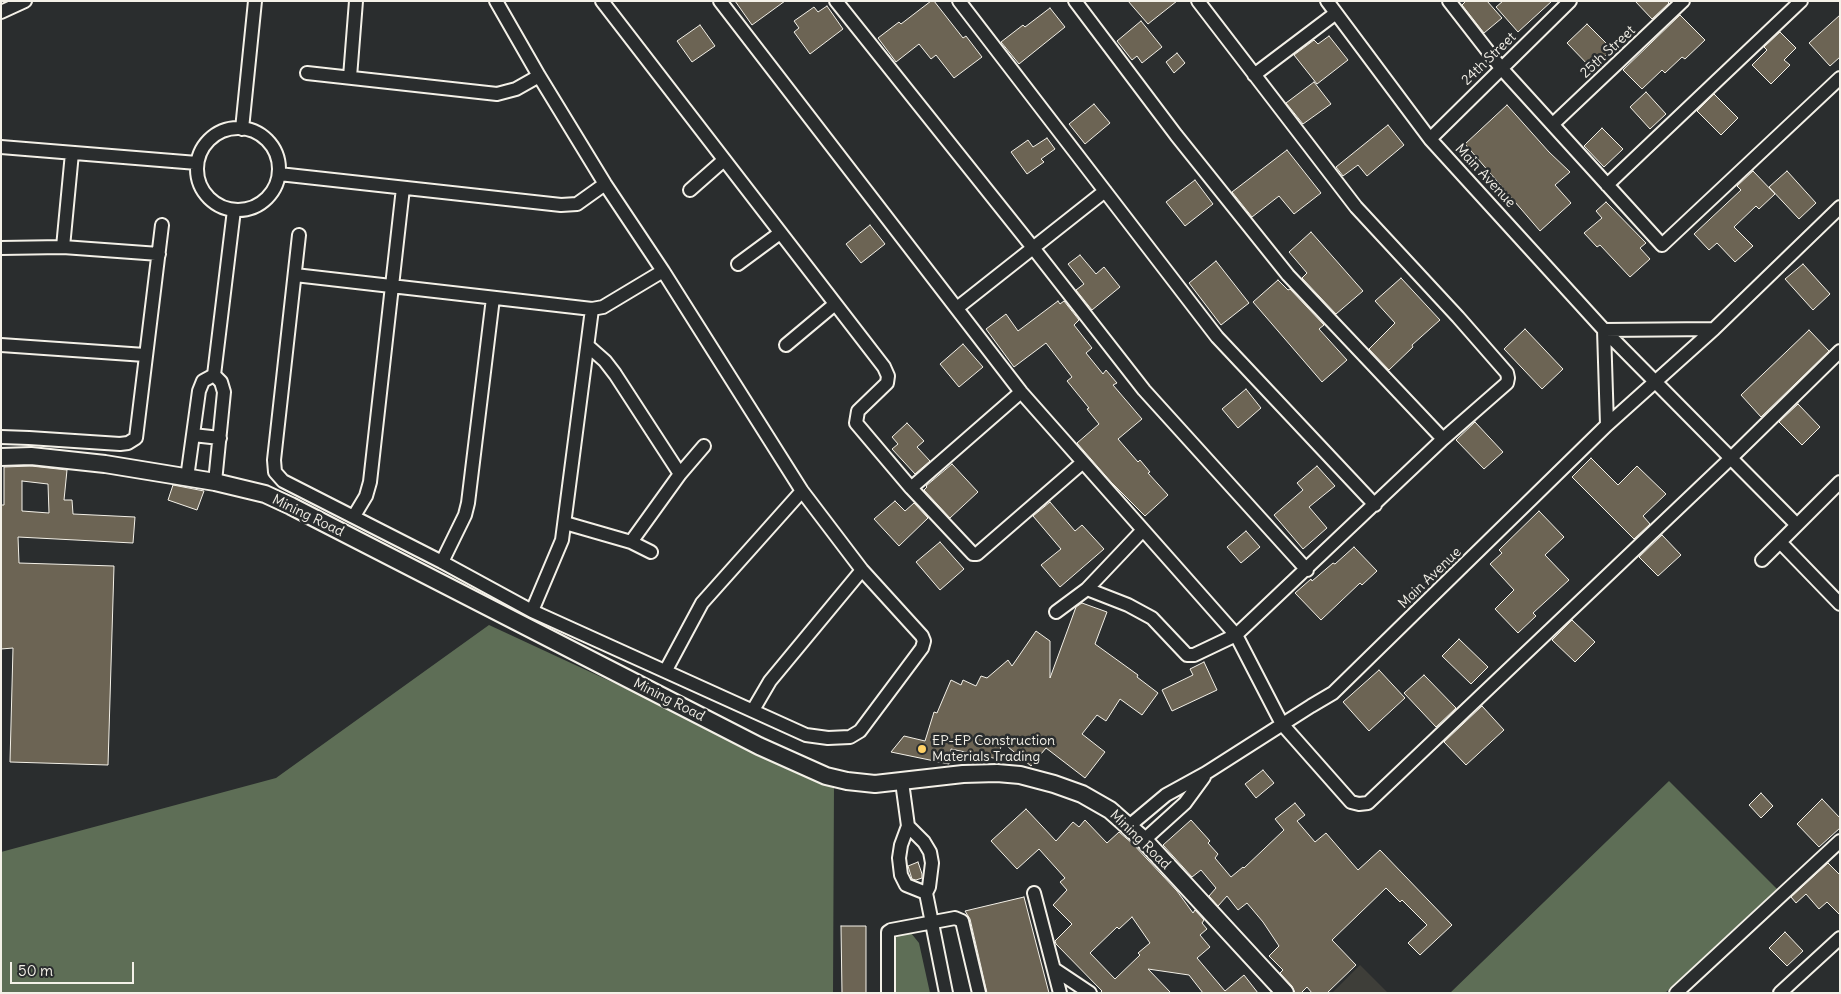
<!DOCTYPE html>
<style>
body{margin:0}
#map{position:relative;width:1841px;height:994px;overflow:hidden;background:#2a2d2e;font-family:Delius,sans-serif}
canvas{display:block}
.frame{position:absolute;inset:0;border:2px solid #f4f1e8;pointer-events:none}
.scale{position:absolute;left:10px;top:962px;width:124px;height:22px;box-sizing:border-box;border:2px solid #f4f1e8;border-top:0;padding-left:6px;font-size:15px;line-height:18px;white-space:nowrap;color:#f4f1e8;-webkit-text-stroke:4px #2a2d2e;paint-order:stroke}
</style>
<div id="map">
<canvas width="1841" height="994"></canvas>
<div class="frame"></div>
<div class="scale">50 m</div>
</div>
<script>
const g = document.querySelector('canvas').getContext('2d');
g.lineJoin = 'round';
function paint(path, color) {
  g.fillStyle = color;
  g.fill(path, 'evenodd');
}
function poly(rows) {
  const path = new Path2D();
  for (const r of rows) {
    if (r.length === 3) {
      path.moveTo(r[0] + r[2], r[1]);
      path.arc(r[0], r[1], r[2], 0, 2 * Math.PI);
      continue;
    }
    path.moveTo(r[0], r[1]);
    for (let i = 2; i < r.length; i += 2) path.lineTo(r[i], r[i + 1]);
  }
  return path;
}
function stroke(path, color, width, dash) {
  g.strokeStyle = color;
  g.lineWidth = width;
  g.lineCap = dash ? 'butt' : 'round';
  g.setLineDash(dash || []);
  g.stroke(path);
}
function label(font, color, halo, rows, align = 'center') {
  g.font = font + ' Delius,sans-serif';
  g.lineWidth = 5;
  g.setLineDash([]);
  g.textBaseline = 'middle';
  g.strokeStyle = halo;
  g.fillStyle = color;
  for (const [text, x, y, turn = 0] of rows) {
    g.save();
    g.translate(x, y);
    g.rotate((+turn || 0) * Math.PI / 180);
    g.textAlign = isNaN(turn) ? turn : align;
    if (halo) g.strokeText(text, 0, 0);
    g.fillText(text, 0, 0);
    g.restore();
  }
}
const built = poly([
 [1360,965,1388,993,1332,993]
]);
const green = poly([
 [489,625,834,785,833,993,1,993,1,852,276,778],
 [1669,781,1777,889,1665,993,1450,993],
 [911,933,919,943,930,993,893,993,891,934]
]);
const building = poly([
 [735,1,785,1,752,25,735,1],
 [931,1,934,1,963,38,966,36,982,57,954,78,936,55,931,59,919,44,896,62,878,38,899,22,901,24,931,1],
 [1128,1,1177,1,1148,24,1128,1],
 [1466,1,1487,1,1502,18,1484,33,1462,5,1466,1],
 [1503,1,1552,1,1518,32,1496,7,1503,1],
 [1635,1,1667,1,1669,3,1652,19,1635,1],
 [827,6,843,29,810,54,794,32,799,28,794,21,814,7,818,12,827,6],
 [1050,8,1065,27,1019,64,1001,42,1023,25,1025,27,1050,8],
 [1680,15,1705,40,1685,59,1682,57,1665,73,1662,70,1642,89,1623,70,1680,15],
 [1840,15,1840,57,1830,66,1809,43,1840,15],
 [1141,21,1162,47,1142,63,1137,56,1132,60,1117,41,1141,21],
 [1587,24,1612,49,1592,69,1567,43,1587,24],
 [700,25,715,46,692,62,677,41,700,25],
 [1780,32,1796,48,1784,60,1790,65,1771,84,1752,65,1767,50,1764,47,1780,32],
 [1329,36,1348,60,1317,84,1294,55,1314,40,1318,44,1329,36],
 [1177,53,1185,63,1174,73,1166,62,1177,53],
 [1314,82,1331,104,1303,124,1286,103,1314,82],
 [1646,92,1666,114,1650,129,1630,107,1646,92],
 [1714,94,1738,118,1721,135,1697,111,1714,94],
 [1094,104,1110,123,1085,144,1069,124,1094,104],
 [1507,105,1549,152,1570,172,1555,185,1571,203,1540,231,1465,144,1507,105],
 [1388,125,1404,145,1367,176,1358,165,1343,176,1336,167,1388,125],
 [1602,128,1623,149,1604,167,1584,146,1602,128],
 [1047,138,1055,149,1041,159,1044,162,1027,174,1011,152,1028,140,1033,147,1047,138],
 [1287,150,1321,193,1294,214,1279,196,1252,217,1232,192,1287,150],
 [1753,171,1775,194,1759,209,1756,206,1734,227,1753,246,1735,262,1717,243,1709,250,1694,234,1741,190,1737,186,1753,171],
 [1787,171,1816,203,1799,219,1769,187,1787,171],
 [1195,180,1213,204,1185,226,1166,202,1195,180],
 [1606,202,1646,243,1640,248,1650,259,1630,277,1600,245,1597,247,1584,233,1602,218,1596,211,1606,202],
 [870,225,885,244,861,263,846,244,870,225],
 [1311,232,1363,291,1336,314,1302,278,1307,273,1289,252,1311,232],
 [1080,255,1096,274,1104,267,1120,287,1092,310,1076,290,1084,284,1068,264,1080,255],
 [1216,261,1249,303,1221,325,1189,283,1216,261],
 [1803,264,1830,294,1813,310,1785,279,1803,264],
 [1401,278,1440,320,1412,345,1413,347,1389,370,1369,349,1395,323,1375,301,1401,278],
 [1278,280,1288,290,1290,289,1324,325,1319,329,1347,360,1322,382,1253,302,1278,280],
 [1058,301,1060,304,1064,301,1079,320,1074,325,1092,348,1086,353,1103,374,1106,370,1117,383,1113,385,1142,419,1118,439,1138,462,1140,460,1150,472,1148,473,1168,495,1145,516,1111,482,1077,443,1099,424,1087,409,1089,408,1067,381,1072,377,1046,343,1014,367,986,329,1006,314,1018,331,1058,301],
 [1525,329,1563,369,1542,389,1504,349,1525,329],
 [1809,330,1829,351,1761,417,1741,395,1809,330],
 [963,344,983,367,959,387,940,364,963,344],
 [1246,389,1261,408,1238,428,1222,409,1246,389],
 [1798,404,1820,427,1802,445,1779,422,1798,404],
 [1475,422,1503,452,1484,469,1456,440,1475,422],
 [907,423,924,441,917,447,930,461,915,474,892,449,898,444,892,437,907,423],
 [1591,458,1618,485,1637,466,1666,494,1643,516,1650,524,1634,539,1572,477,1591,458],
 [952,464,978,492,950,518,924,490,927,487,926,486,952,464],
 [31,466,67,470,64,500,72,500,73,514,135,517,133,543,18,537,19,563,114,566,108,765,10,762,13,648,1,649,1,505,4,505,4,467,31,466],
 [22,481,48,484,49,513,22,511,22,481],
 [1317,466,1335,486,1309,507,1327,528,1303,549,1274,515,1303,490,1297,483,1317,466],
 [173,485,204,491,197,510,168,500,173,485],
 [895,501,905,511,914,503,928,518,899,546,874,519,895,501],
 [1050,502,1075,531,1082,525,1104,549,1060,587,1041,565,1061,549,1033,516,1050,502],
 [1539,511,1564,537,1545,555,1569,580,1533,613,1536,616,1518,633,1495,609,1514,590,1490,564,1502,553,1499,550,1539,511],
 [1246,531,1260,547,1241,563,1227,547,1246,531],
 [1662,535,1681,555,1658,576,1639,557,1662,535],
 [940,542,964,569,940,590,916,562,940,542],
 [1354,547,1377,571,1362,585,1360,583,1321,620,1295,593,1311,579,1312,581,1333,563,1335,564,1354,547],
 [1082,603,1107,612,1095,644,1138,675,1137,677,1158,693,1142,715,1120,699,1106,721,1097,715,1082,734,1105,752,1085,778,1046,748,1031,766,1002,742,998,759,951,749,949,764,891,752,904,736,925,741,934,712,937,713,951,680,961,685,963,680,976,686,981,676,987,678,1008,660,1012,666,1036,631,1050,641,1050,678,1076,607,1082,603],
 [1572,620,1595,642,1575,662,1552,640,1572,620],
 [1459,639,1488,667,1471,684,1442,656,1459,639],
 [1204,662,1217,690,1172,711,1162,690,1193,675,1190,669,1204,662],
 [1379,670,1405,698,1369,731,1343,702,1379,670],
 [1424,675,1456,708,1436,727,1404,693,1424,675],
 [1482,706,1504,730,1466,765,1444,742,1482,706],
 [1263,770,1274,783,1256,798,1245,784,1263,770],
 [1761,793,1773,806,1761,818,1749,805,1761,793],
 [1822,799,1840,818,1840,828,1819,847,1797,824,1822,799],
 [1295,803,1305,815,1297,821,1315,842,1326,833,1358,870,1380,850,1452,925,1420,955,1408,943,1427,925,1402,900,1400,902,1386,888,1332,940,1356,965,1327,993,1312,993,1307,987,1301,993,1295,993,1292,986,1280,973,1283,970,1269,956,1279,946,1263,922,1247,903,1238,910,1227,896,1218,906,1209,896,1216,888,1201,870,1192,877,1163,845,1191,820,1210,841,1208,843,1218,854,1215,858,1231,877,1243,867,1244,868,1284,830,1275,819,1295,803],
 [1026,809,1056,841,1073,822,1079,827,1085,820,1107,843,1119,832,1133,844,1177,891,1193,913,1195,910,1204,920,1202,923,1207,929,1200,935,1210,947,1197,958,1225,991,1244,975,1258,993,1203,993,1189,975,1148,969,1171,993,1100,993,1102,991,1056,944,1055,941,1072,924,1053,905,1067,890,1060,882,1065,878,1039,849,1017,869,991,841,1026,809],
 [1132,917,1150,943,1138,953,1140,955,1115,979,1090,953,1117,927,1119,929,1132,917],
 [918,862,922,874,922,878,916,880,912,879,908,866,918,862],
 [1828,863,1840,875,1840,915,1827,902,1819,909,1806,894,1796,903,1791,897,1828,863],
 [1024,897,1049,993,987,993,970,919,965,911,1024,897],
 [841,926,866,926,866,993,842,993,841,926],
 [1785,932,1803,951,1787,966,1769,948,1785,932]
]);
const minor = poly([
 [602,1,884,367,888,376,887,383,858,411,856,423,911,488],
 [720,1,1021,392,1236,635,1282,724,1351,802,1359,804,1368,803,1731,458,1840,351],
 [836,1,1034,249,1144,390,1307,570],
 [959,1,1217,337,1375,505],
 [1075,1,1176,135,1288,275,1443,439],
 [1327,1,1430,139,1604,330,1797,525],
 [1449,1,1501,68,1662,245,1840,78],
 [1,12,25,1],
 [307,73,497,94,516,89,539,76],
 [1254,75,1336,13],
 [350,77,356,1],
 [1553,124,1683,1],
 [238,169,41],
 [242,129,255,1],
 [1430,139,1570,1],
 [1,147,197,163],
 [279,174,561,205,577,204,605,184],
 [1607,185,1801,1],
 [690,190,724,160],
 [299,235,274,460,275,472,283,481,442,562,532,611,806,735,828,738,850,737,860,731,922,648,924,641,922,636,862,570,802,491,663,271,605,184,539,76,496,1],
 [63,247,72,153],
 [1,248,63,247,159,254],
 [738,264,780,233],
 [295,275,592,309,603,307,663,271],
 [957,308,1105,191],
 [1,345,145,355],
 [786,345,835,304],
 [588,346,605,361,615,374,680,474],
 [1021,392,911,488,973,554,977,554,1082,463],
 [1607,425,1604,330,1714,329],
 [193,435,220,438],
 [1,437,29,438,120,444,128,443,136,438,162,225],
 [187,478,199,391,203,381,214,375],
 [215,482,224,392,221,382,214,375,234,210],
 [354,516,366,496,370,482,403,188],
 [565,523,631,542,651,552],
 [1143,530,1087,589,1128,605,1152,618,1187,655,1194,655,1236,635,1443,439,1507,383,1508,378,1507,373,1458,317,1356,207,1198,1],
 [631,542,680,474,704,446],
 [1780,542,1840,604],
 [1762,560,1840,482],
 [442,562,465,515,468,503,493,298],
 [532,611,562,540,592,309],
 [1056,612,1087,589],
 [666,670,702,603,802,491],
 [753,710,770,681,862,570],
 [902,782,908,826,901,845,899,858,901,875,906,885,926,893],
 [908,826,924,842,930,852,932,863,929,887,926,893,946,993],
 [1129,826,1166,795,1206,773,1311,706,1333,693,1607,425,1714,329,1840,207],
 [1144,840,1185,803,1204,777],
 [1034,893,1060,993],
 [1054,969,1090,993],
 [888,993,888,932,891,930,955,918,962,921,979,993],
 [1676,993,1840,841],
 [1780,993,1840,938]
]);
const tertiary = poly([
 [1,457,31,456,105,464,215,482,265,494,291,506,759,746,826,776,847,781,875,784,963,774,997,773,1020,775,1054,784,1082,794,1110,810,1144,840,1285,993]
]);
const markers = [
 [922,749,5,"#ffd166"]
];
const streetNames = [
 ["25th Street",1608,52,-43],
 ["24th Street",1489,59,-44],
 ["Main Avenue",1485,176,47],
 ["Mining Road",308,516,26],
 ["Main Avenue",1430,578,-44],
 ["Mining Road",669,700,27],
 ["Mining Road",1140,840,44]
];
const poiNames = [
 ["EP-EP Construction",932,741],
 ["Materials Trading",932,757]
];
paint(built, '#3e3e39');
paint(green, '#5e6e56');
paint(building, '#6c6454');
stroke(building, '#f4f1e8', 1);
stroke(minor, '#f4f1e8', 16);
stroke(tertiary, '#f4f1e8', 20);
stroke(minor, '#2a2d2e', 12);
stroke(tertiary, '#2a2d2e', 16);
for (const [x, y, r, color] of markers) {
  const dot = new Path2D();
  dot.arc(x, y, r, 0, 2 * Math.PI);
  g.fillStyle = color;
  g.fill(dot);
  stroke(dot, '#2a2d2e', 2);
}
label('14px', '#f4f1e8', '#2a2d2e', streetNames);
label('14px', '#f4f1e8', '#2a2d2e', poiNames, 'left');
</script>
